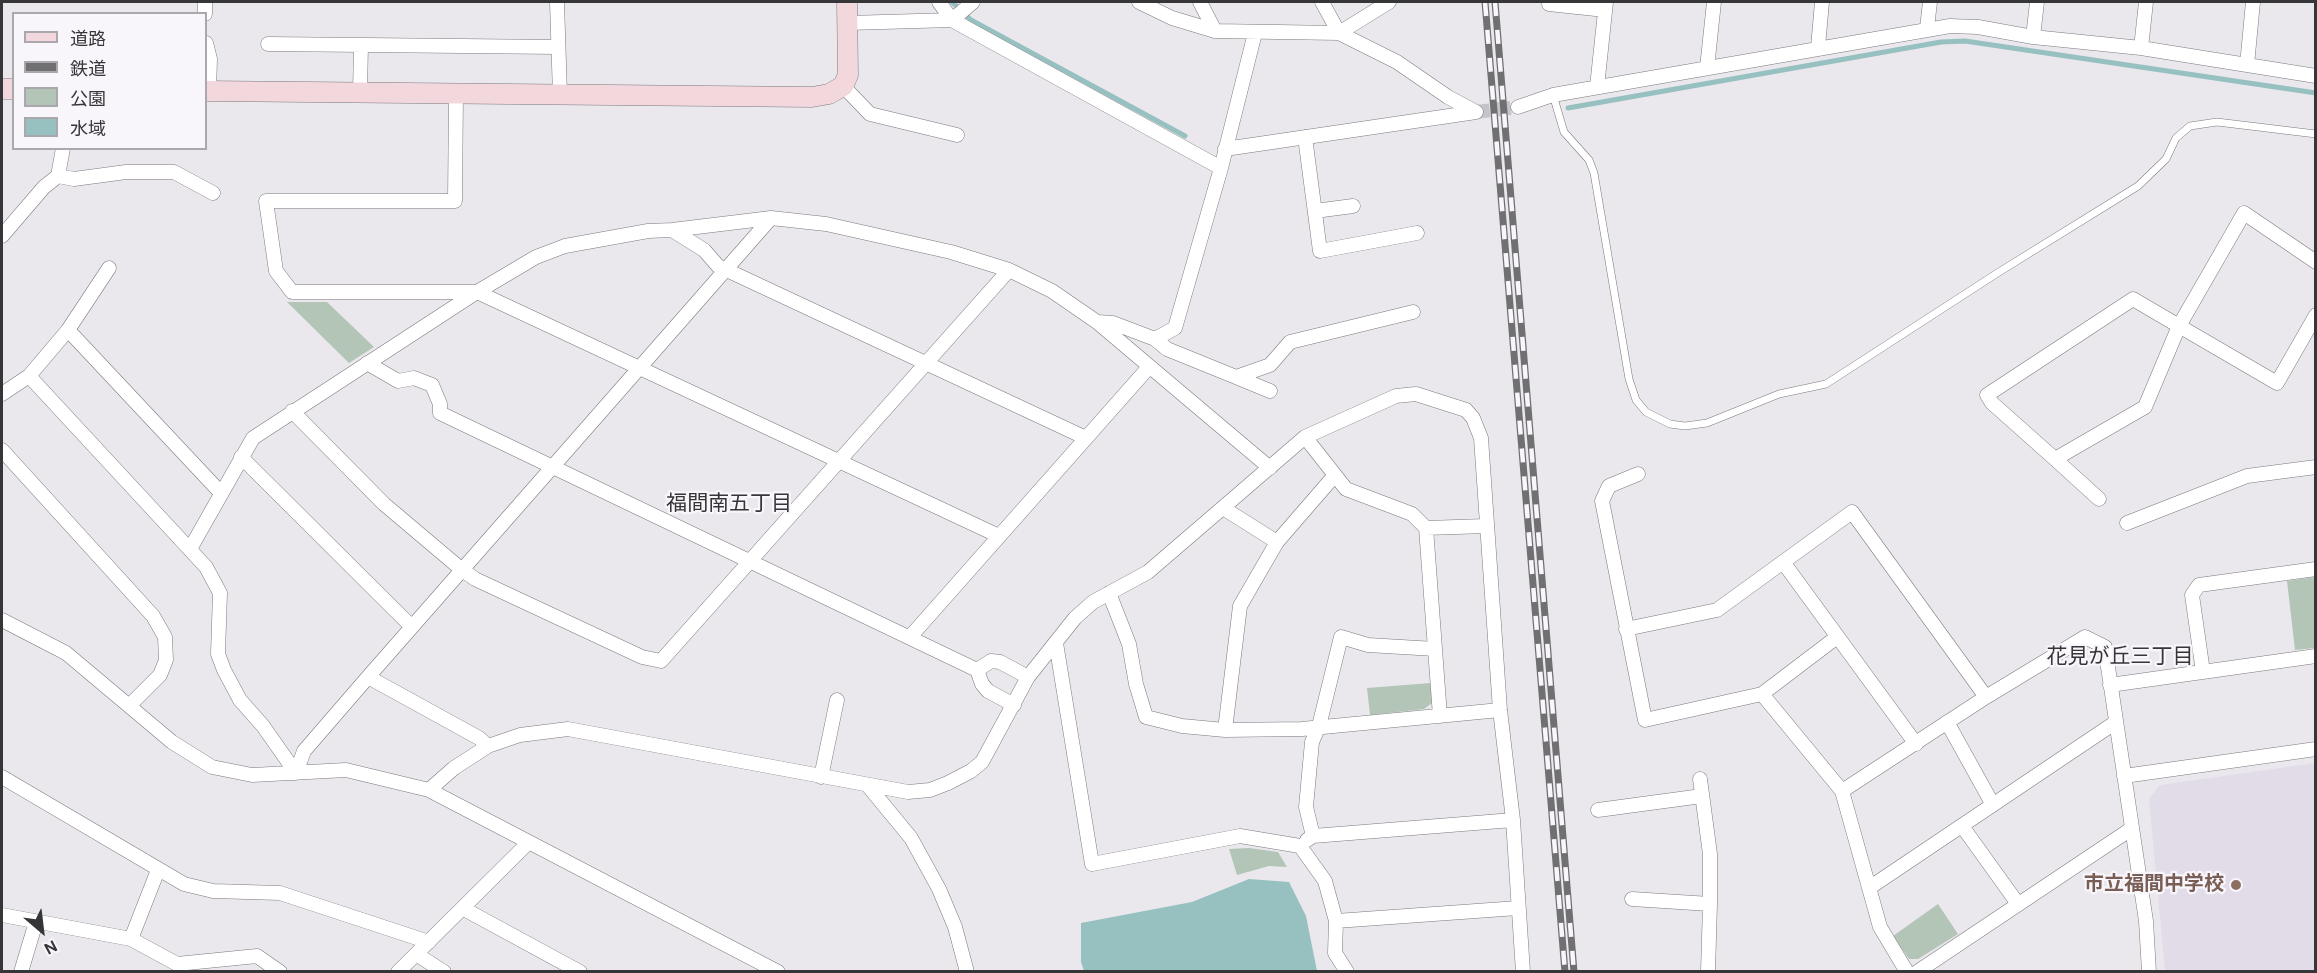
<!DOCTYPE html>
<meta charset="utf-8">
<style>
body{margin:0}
#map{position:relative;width:2317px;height:973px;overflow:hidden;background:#eae8ed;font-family:"DM Sans","Noto Sans JP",sans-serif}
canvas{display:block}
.frame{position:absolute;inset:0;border:3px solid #363537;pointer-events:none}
.legend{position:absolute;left:12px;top:12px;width:195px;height:138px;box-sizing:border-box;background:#f8f5fb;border:2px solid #aaa8ad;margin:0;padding:8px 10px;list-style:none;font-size:18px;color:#363537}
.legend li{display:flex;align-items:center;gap:12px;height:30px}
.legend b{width:30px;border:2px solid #aaa8ad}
.north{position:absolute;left:12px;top:901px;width:60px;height:60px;-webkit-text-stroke:4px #f8f5fb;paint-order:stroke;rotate:152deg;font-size:16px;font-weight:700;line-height:24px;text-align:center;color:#363537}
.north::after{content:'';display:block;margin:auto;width:21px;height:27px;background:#363537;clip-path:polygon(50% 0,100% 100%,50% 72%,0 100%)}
</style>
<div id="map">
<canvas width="2317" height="973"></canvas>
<div class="frame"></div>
<ul class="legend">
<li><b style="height:8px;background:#f2d7dd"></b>道路</li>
<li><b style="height:8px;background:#706f72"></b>鉄道</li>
<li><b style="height:16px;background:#b2c5b7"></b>公園</li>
<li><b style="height:16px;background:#97c0c1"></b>水域</li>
</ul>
<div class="north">N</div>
</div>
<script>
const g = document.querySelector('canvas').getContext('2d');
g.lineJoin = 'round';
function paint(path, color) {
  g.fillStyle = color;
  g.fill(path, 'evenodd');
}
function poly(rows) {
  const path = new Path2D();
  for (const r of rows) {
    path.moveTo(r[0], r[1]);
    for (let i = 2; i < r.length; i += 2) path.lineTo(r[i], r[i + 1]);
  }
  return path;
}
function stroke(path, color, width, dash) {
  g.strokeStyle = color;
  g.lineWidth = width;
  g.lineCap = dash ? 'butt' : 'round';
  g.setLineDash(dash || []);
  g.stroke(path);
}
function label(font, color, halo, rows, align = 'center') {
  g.font = font + ' "DM Sans","Noto Sans JP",sans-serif';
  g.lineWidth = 4.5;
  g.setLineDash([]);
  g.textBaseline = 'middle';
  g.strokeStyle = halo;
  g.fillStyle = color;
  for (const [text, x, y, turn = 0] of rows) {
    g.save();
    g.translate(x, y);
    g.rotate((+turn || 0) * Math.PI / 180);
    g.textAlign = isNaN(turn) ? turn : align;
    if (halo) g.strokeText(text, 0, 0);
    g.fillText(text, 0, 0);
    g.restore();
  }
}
const built = poly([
 [2315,763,2315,971,2165,971,2149,799,2160,785]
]);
const green = poly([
 [287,302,327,302,374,347,349,363],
 [2315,577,2315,648,2295,650,2287,581],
 [1431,683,1432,703,1424,709,1370,715,1367,688],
 [1249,848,1278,852,1287,867,1269,866,1237,875,1229,849],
 [1938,904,1958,934,1918,959,1909,959,1893,936]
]);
const water = poly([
 [1249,879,1289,882,1306,916,1317,971,1084,971,1081,962,1081,923,1192,902]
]);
const stream = poly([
 [952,2,971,20,1185,136],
 [1568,108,1941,42,1965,41,2316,93]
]);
const streetTunnel = poly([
 [1476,112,1518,107]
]);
const lane = poly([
 [1553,95,1564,132,1589,160,1594,173,1629,379,1636,400,1646,412,1670,424,1685,426,1707,423,1779,394,1826,384,1999,272,2138,186,2166,159,2176,138,2190,126,2217,122,2316,134]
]);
const street = poly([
 [205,2,205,14],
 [557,2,560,95],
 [939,2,952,20,1221,168],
 [1139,2,1172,18,1215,31,1339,33,1397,62,1448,97,1476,112],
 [1200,2,1215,31],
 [1322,2,1339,33],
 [1549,2,1549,4,1605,10],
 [848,23,952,20,973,2],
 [1927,28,1930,2],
 [1339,33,1389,2],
 [2033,37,2037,2],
 [206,43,210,59,209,91],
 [268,44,558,47],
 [1818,47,1822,2],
 [2141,48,2146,2],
 [2247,65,2253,2],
 [1707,68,1714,2],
 [843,86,870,114,957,135],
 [1597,87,1606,2],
 [360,93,361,45],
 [456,94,455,201,266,201,276,271,292,292,477,292,999,536],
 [1518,107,1553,95,1950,26,1978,27,2033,37,2141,48,2316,76],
 [1305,137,1320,251,1417,233],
 [1225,149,1476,112],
 [58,176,74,179,126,172,174,172,213,193],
 [1315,211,1353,206],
 [672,230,704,250,718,266,1086,438],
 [2,236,44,187,58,176,63,148],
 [2316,262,2244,213,2179,326,2145,407,2055,459,1992,403,1987,395,2133,299,2179,326,2277,383,2316,315],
 [1097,322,1113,323,1155,339,1175,328,1221,168,1255,33],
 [68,330,109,268],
 [1155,339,1167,349,1236,377,1270,365,1290,342,1413,312],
 [367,363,398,381,414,378,432,385,440,404,440,413,977,670,982,684,988,691,1014,705],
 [29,376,206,567,220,593,218,654,224,670,240,700,263,726,296,773],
 [1236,377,1270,391],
 [2,394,29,376,68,330,220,492],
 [292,411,384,504,461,569,475,579,642,657,661,661,1009,270],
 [1305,437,1346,489,1412,514,1426,528],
 [2,450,153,616,165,637,166,660,160,675,130,705],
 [241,457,411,626],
 [2055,459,2099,499],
 [1638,474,1609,486,1602,501,1645,720,1762,694,1837,637],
 [1223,508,1277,542,1335,475],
 [2127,523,2247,476,2316,467],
 [190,549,253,438,477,292,536,257,565,246,648,231,672,230,771,218,826,224,951,252,1009,270,1052,291,1097,322,1270,468],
 [1783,562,1916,744],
 [1109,593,1129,644,1136,684,1146,717,1182,726,1225,730,1302,729,1500,710],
 [2,620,66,653,172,742,212,767,252,775,346,770,429,790,778,972],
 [1626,629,1717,610,1852,512,1986,697],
 [910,637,1149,367],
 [1056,643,1092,864,1240,836,1300,846,1325,881,1336,921,1335,953,1347,972],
 [977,670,991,661,1000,662,1028,677],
 [2203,672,2192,595,2199,585,2316,569],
 [368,677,479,738,488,746],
 [2110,685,2316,656],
 [1762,694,1842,791],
 [1440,716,1426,528,1486,526],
 [1947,722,1993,805],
 [1225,730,1240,606,1277,542],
 [296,773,304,751,368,677,771,218],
 [2124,776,2316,749],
 [2,777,184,884,213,891,280,893,429,942],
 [821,777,837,700],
 [1700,779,1710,854,1710,904],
 [869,787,911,838,939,889,955,927,967,972],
 [429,790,454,768,488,746,520,735,568,729,908,792,930,790,948,783,971,771,982,762,1028,677,1075,618,1093,602,1148,572,1305,437,1396,396,1416,394,1466,410,1473,418,1481,438,1500,710,1513,820,1523,972],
 [1598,810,1702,796],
 [1962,826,2018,904],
 [1313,836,1306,807,1312,742,1319,726,1341,637,1368,645,1435,649],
 [1307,840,1313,836,1513,820],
 [1869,888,2116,722],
 [1632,899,1710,904,1708,972],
 [464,909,580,972],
 [2,915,131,939,177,964,257,956,280,972],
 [1336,921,1518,908],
 [131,939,158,870],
 [416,954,444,972],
 [21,972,36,922],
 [398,972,529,842],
 [1907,972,1880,927,1842,791,1986,697,2085,637,2105,647,2146,921,2149,972],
 [1917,972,2131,829]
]);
const secondary = poly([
 [2,89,14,89],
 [206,91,812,97,829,94,843,86,848,75,847,2]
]);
const rail = poly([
 [1485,2,1565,972],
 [1495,2,1574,972]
]);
const markers = [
 [2236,885,6,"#8d6e63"]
];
const educationNames = [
 ["市立福間中学校",2224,885]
];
const neighbourhoodNames = [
 ["福間南五丁目",729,504],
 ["花見が丘三丁目",2120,657]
];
paint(built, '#e2dce8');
paint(green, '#b2c5b7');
paint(water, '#97c0c1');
stroke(stream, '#97c0c1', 5);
stroke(streetTunnel, '#c6c4c9', 14, [14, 7]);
stroke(lane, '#7b797d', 8);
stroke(street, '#7b797d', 15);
stroke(secondary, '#7b797d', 21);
stroke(lane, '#fff', 7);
stroke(street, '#fff', 14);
stroke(secondary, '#f2d7dd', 20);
stroke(rail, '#706f72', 7);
stroke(rail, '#f8f5fb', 4.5, [14]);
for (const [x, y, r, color] of markers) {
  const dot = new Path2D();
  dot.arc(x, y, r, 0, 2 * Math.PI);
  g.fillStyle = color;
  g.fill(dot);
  stroke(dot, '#f8f5fb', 2);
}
label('bold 20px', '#785e54', '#f8f5fb', educationNames, 'right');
label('21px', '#363537', '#f8f5fb', neighbourhoodNames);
</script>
